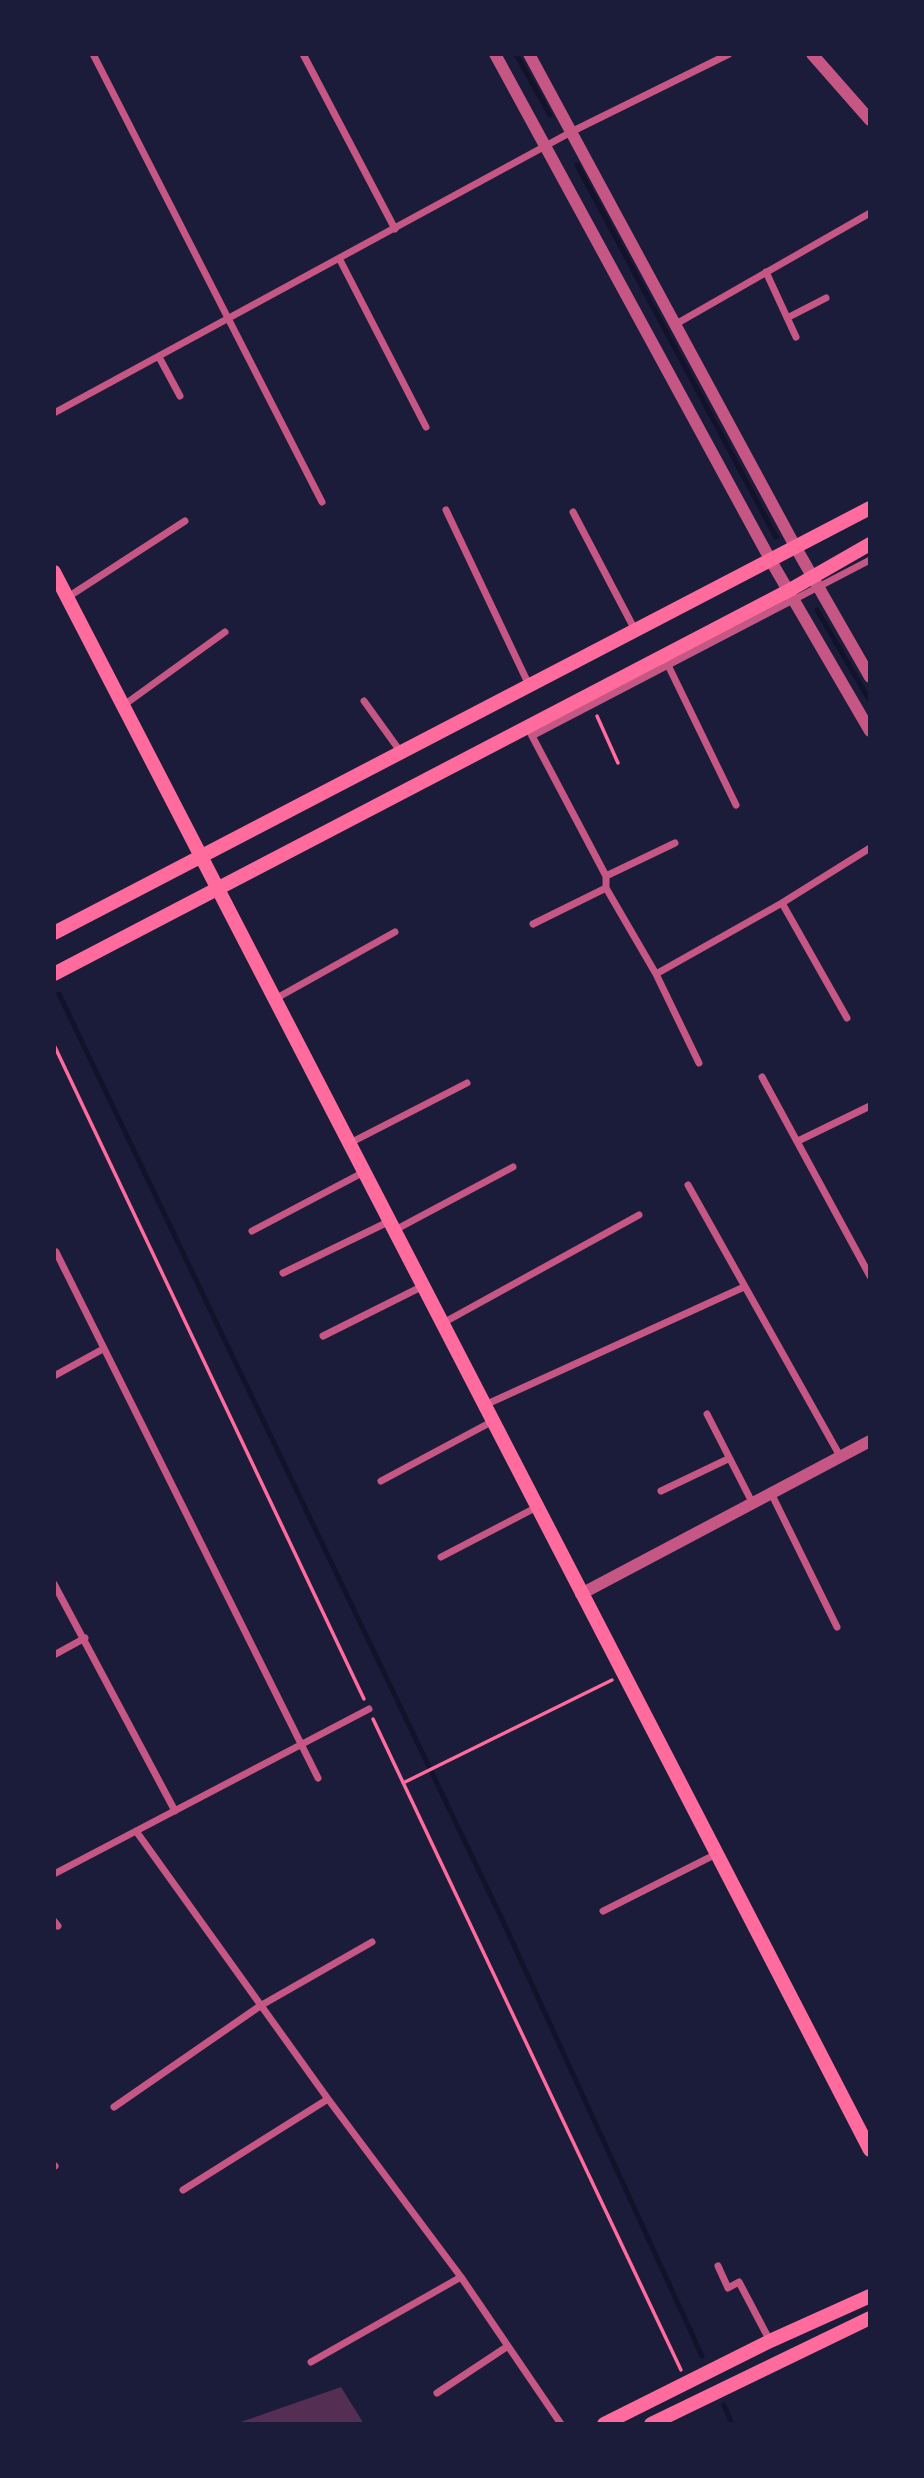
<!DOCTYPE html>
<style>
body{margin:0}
#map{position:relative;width:924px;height:2478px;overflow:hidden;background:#1b1b3a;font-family:"Golos Text",sans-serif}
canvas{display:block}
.frame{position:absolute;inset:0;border:56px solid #1b1b3a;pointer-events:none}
</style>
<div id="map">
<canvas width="924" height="2478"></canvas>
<div class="frame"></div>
</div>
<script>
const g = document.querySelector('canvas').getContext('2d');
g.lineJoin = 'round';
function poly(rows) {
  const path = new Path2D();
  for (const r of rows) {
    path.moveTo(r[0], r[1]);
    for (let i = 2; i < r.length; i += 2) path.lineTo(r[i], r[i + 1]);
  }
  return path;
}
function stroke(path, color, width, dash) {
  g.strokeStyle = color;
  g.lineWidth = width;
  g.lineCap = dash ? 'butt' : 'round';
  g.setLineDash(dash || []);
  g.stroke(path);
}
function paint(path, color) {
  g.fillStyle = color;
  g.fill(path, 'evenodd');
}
const stream = poly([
 [516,54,550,115],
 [577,165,776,537],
 [817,610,870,701],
 [59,994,501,1917,702,2356],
 [724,2405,732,2424]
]);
const building = poly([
 [341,2387,364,2424,238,2424,238,2423]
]);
const path = poly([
 [597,716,618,763],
 [54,1045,364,1699],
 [373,1719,681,2370],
 [403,1783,612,1680]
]);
const minor = poly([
 [93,54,322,502],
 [303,54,395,229],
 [340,260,426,427],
 [766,272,796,337],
 [787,318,826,298],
 [676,324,870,213],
 [159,357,180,396],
 [54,413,573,131,729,54],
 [446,510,529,685],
 [573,512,635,630],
 [68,597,185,521],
 [667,663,736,805],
 [364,701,400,751],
 [124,705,225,632],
 [531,734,606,876,606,888,656,974,699,1063],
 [532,736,870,560],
 [606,876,675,843],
 [782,903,847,1018],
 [533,924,606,888],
 [656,974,782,903,870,848],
 [275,999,395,932],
 [762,1077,870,1276],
 [798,1141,870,1106],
 [350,1143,467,1083],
 [688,1185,840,1456],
 [395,1230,513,1167],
 [252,1231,364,1172],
 [56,1252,318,1778],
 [283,1273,390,1221],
 [443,1323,639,1215],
 [323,1336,423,1286],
 [54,1376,103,1349],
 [485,1405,744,1287],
 [707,1414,753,1504],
 [381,1481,493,1421],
 [661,1491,728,1459],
 [771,1493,837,1627],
 [441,1557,537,1507],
 [54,1584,175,1811],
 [54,1655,85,1638],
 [136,1831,328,2099,461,2277,561,2424],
 [54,1874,369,1709],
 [603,1911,716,1854],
 [54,1921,58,1926],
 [114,2107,260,2006,372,1942],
 [54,2165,55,2166],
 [183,2190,328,2099],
 [718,2266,728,2288,739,2282,770,2341],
 [311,2362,461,2277],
 [437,2393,508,2346]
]);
const tertiary = poly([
 [495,54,771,561,870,731],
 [529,54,796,548,870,677],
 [812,54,870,120],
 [581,1594,870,1441]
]);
const secondary = poly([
 [54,572,870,2150],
 [54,933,870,508],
 [54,974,788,591,870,544],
 [604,2424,770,2341,870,2296],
 [651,2424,870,2318]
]);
stroke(stream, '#12122b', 5);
paint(building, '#542f53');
stroke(path, '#ff6b9d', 3.5);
stroke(minor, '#c65784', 7);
stroke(tertiary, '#c65784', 12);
stroke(secondary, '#ff6b9d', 14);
</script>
